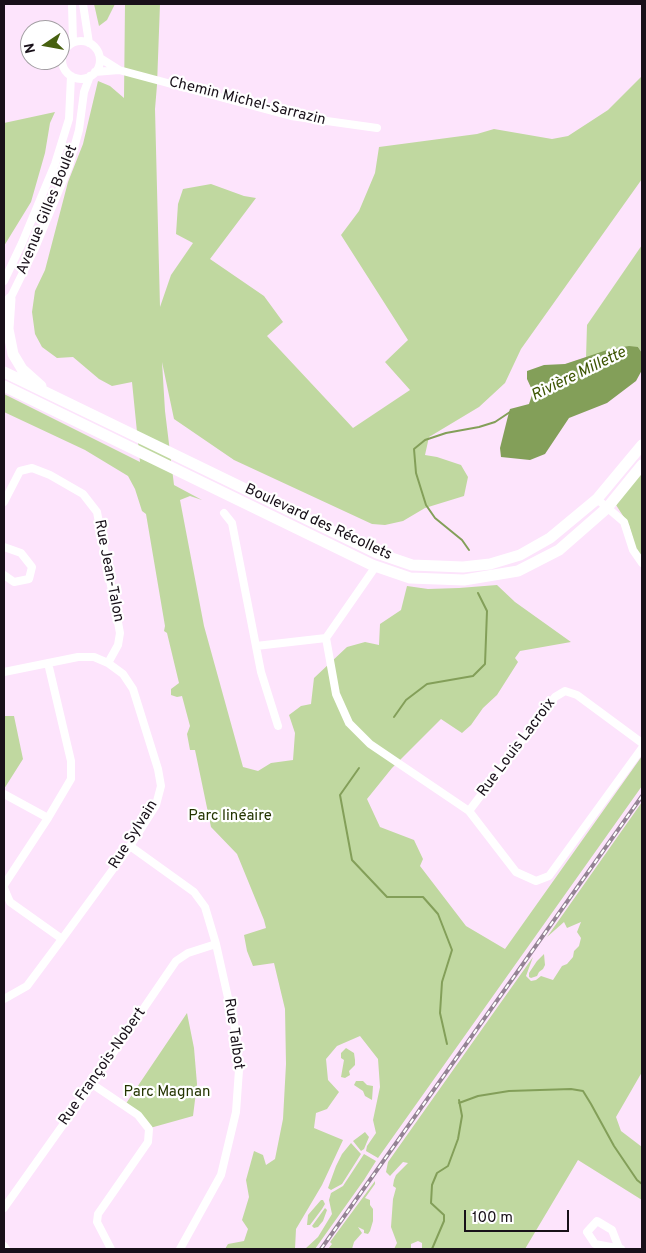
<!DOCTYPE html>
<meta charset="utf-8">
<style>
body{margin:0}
#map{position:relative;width:646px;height:1253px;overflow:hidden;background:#fde4fc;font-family:Overpass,sans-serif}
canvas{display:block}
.frame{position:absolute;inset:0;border:5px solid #181019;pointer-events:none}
.north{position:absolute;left:20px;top:20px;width:50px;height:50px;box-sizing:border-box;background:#fff;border:1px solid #a39fa3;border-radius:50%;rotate:258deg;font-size:14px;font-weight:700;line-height:20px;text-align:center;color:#181019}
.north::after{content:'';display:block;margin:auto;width:18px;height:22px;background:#476110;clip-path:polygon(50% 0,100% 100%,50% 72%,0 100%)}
.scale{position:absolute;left:464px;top:1210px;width:105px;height:22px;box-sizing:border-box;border:2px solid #181019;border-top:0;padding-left:6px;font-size:15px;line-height:18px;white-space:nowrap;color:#181019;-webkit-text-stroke:4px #fff;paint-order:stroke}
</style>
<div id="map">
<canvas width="646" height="1253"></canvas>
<div class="frame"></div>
<div class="north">N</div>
<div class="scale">100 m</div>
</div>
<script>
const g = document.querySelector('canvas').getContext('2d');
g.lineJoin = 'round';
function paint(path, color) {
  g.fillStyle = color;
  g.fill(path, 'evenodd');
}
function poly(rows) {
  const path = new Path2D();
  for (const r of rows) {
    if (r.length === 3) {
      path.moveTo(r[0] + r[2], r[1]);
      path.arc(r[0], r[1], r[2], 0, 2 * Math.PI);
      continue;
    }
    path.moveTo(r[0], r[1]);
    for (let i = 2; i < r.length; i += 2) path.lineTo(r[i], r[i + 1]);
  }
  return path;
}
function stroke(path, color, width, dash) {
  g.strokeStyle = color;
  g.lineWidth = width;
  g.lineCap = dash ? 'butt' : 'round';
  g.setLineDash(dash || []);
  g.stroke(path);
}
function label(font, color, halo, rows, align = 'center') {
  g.font = font + ' Overpass,sans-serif';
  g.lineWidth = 4.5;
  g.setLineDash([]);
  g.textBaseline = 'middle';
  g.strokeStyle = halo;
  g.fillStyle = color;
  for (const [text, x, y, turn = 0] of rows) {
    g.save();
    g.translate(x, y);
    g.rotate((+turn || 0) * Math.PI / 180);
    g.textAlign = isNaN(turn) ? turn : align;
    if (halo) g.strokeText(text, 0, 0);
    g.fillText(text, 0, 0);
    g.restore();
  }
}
const green = poly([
 [94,4,115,4,107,20,99,26],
 [125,4,160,4,157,85,155,109,160,307,171,275,193,243,176,234,178,204,183,189,211,184,244,196,256,198,210,259,264,296,283,322,267,336,353,428,410,390,385,362,408,340,341,235,359,211,375,173,379,147,477,134,494,129,552,139,568,136,608,110,642,76,642,179,521,349,505,383,479,407,429,437,425,455,437,457,461,465,468,477,464,496,425,508,403,521,385,525,372,524,234,460,174,419,162,362,165,411,174,485,202,500,190,496,180,500,204,626,243,767,258,771,271,763,293,760,295,733,289,715,301,706,311,704,314,678,347,647,365,642,379,645,380,624,401,610,407,586,428,589,459,588,497,585,515,602,571,642,520,651,515,658,518,662,497,695,483,708,471,725,462,733,441,719,392,768,367,799,380,827,414,840,423,859,420,866,466,926,505,949,642,756,642,786,378,1158,366,1151,367,1146,376,1133,373,1120,380,1087,378,1059,360,1036,337,1046,326,1059,328,1080,339,1092,327,1109,316,1113,314,1128,343,1140,322,1185,296,1229,295,1249,225,1249,228,1244,244,1241,248,1229,242,1220,249,1197,246,1180,254,1151,263,1155,266,1165,275,1159,283,1119,286,1064,285,1009,274,963,253,966,247,951,244,935,266,928,264,920,237,854,211,827,195,750,190,750,187,734,190,726,182,696,177,697,171,695,171,689,179,683,167,633,164,631,165,626,146,514,142,511,135,489,128,476,85,450,4,412,4,394,140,462,132,382,112,386,99,379,73,357,57,358,42,347,35,334,32,312,35,291,45,270,68,182,83,144,98,81,110,86,124,98],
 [55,112,50,123,45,153,31,202,4,246,4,123],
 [642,245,642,353,638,347,586,358,587,325],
 [642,469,642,558,636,550,629,525,616,505],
 [4,716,14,716,23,759,4,789],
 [642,802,642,1072,616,1117,621,1131,642,1147,642,1200,578,1160,525,1249,422,1249,422,1243,418,1241,411,1244,411,1249,394,1249,397,1243,391,1227,393,1199,396,1188,393,1186,394,1180,396,1175,408,1163,403,1162,390,1176,386,1172,388,1162,533,957,526,976,531,981,536,980,541,976,553,980,562,966,567,964,573,957,574,951,579,946,581,938,577,932,581,922,567,928,564,922,547,937],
 [544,954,545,965,543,969,539,972,537,976,531,978,529,977,529,973,537,961],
 [187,1013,194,1048,197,1084,193,1116,150,1128,125,1105],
 [346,1048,354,1053,355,1060,355,1065,349,1071,350,1075,345,1078,341,1077,344,1060,341,1058,341,1053],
 [356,1081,363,1081,367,1085,373,1086,372,1100,365,1096,363,1091,354,1085],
 [365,1132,369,1137,364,1149,361,1151,353,1141],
 [351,1143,361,1154,342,1184,331,1190,328,1188,336,1166,342,1154],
 [364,1154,376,1161,364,1180,315,1249,305,1249,318,1237,332,1214,329,1200,331,1193,343,1186],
 [375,1181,375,1184,365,1198,370,1200,370,1205,373,1209,373,1221,370,1231,368,1234,364,1233,364,1230,358,1227,362,1233,354,1242,352,1249,328,1249,332,1244,330,1242],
 [321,1200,323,1200,325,1204,322,1209,310,1225,307,1225,308,1215],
 [325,1208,327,1210,323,1221,318,1227,314,1228,312,1226]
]);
const water = poly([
 [629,346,638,347,642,353,642,370,636,381,607,403,569,418,545,454,530,460,501,457,500,448,509,412,510,409,529,404,533,392,527,379,527,371,544,365,565,364,610,349]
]);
const stream = poly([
 [469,550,462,540,435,518,426,505,416,473,414,449,425,440,446,433,479,427,495,422,510,412],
 [394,717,406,700,427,684,473,676,485,664,487,611,478,593],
 [359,768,340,795,352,860,387,897,423,897,438,914,452,950,442,982,440,1013,447,1044],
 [459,1103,478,1096,509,1091,571,1089,583,1091,591,1104,614,1146,637,1180,642,1184],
 [432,1249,444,1221,444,1215,431,1203,432,1185,437,1173,448,1166,458,1139,462,1116,459,1100]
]);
const minor = poly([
 [72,4,73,42],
 [83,4,89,43],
 [81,60,19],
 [119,70,291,116,377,128],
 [95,72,119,70,100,58],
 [4,281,22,243,55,164,69,119,71,76],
 [8,303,35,248,69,166,79,130,84,92,90,76],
 [597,499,624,522,633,550,642,563],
 [4,502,20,471,32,468,50,475,83,494,97,512,120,633,118,645,108,663],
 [224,513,232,523,261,672,278,726],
 [4,547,21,553,32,567,29,579,14,582,4,575],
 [376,566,326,638,336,694,349,723,370,744,469,811,516,872,536,881,549,876,642,748],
 [256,646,326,638],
 [4,672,78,657,94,657,108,663,123,674,133,689,158,769,161,786,156,805,130,846,62,939,27,986,4,999],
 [4,794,48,818],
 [469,811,555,697,565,691,577,695,642,743],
 [130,846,194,892,205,907,216,944,235,1029,239,1070,236,1112,221,1175,180,1249],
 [4,885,48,818,71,779,71,761,48,663],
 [4,888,10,902,62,939],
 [92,1084,138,1115,149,1129,148,1142,98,1214,97,1222,111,1249],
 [4,1208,92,1084,176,961,188,953,216,944],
 [4,1246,6,1249],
 [619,1248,612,1230,597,1221,587,1232,595,1244,621,1249]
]);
const secondary = poly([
 [10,299,8,329,13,354,22,369,41,386],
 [4,372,377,553,412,565,463,567,490,564,520,555,550,538,597,499,642,445],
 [4,386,372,565,410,578,464,580,518,571,559,550,607,508,642,465]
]);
const rail = poly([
 [321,1249,642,796]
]);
const streetNames = [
 ["Chemin Michel-Sarrazin",247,102,14],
 ["Avenue Gilles Boulet",48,210,-68],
 ["Boulevard des Récollets",318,523,25],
 ["Rue Jean-Talon",108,571,79],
 ["Rue Louis Lacroix",517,748,-53],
 ["Rue Sylvain",134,835,-58],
 ["Rue Talbot",233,1034,82],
 ["Rue François-Nobert",103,1067,-55]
];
const parkNames = [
 ["Parc linéaire",230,817],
 ["Parc Magnan",167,1093]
];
const waterNames = [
 ["Rivière Millette",579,375,-26]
];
paint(green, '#c0d8a0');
paint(water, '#839f59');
stroke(stream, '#839f59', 2);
stroke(minor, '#fff', 8);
stroke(secondary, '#fff', 11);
stroke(rail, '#948394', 4);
stroke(rail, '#fff', 2, [5.5]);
label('15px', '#181019', '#fff', streetNames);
label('15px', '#243400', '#fff', parkNames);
label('italic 16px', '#3d5503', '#fff', waterNames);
</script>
